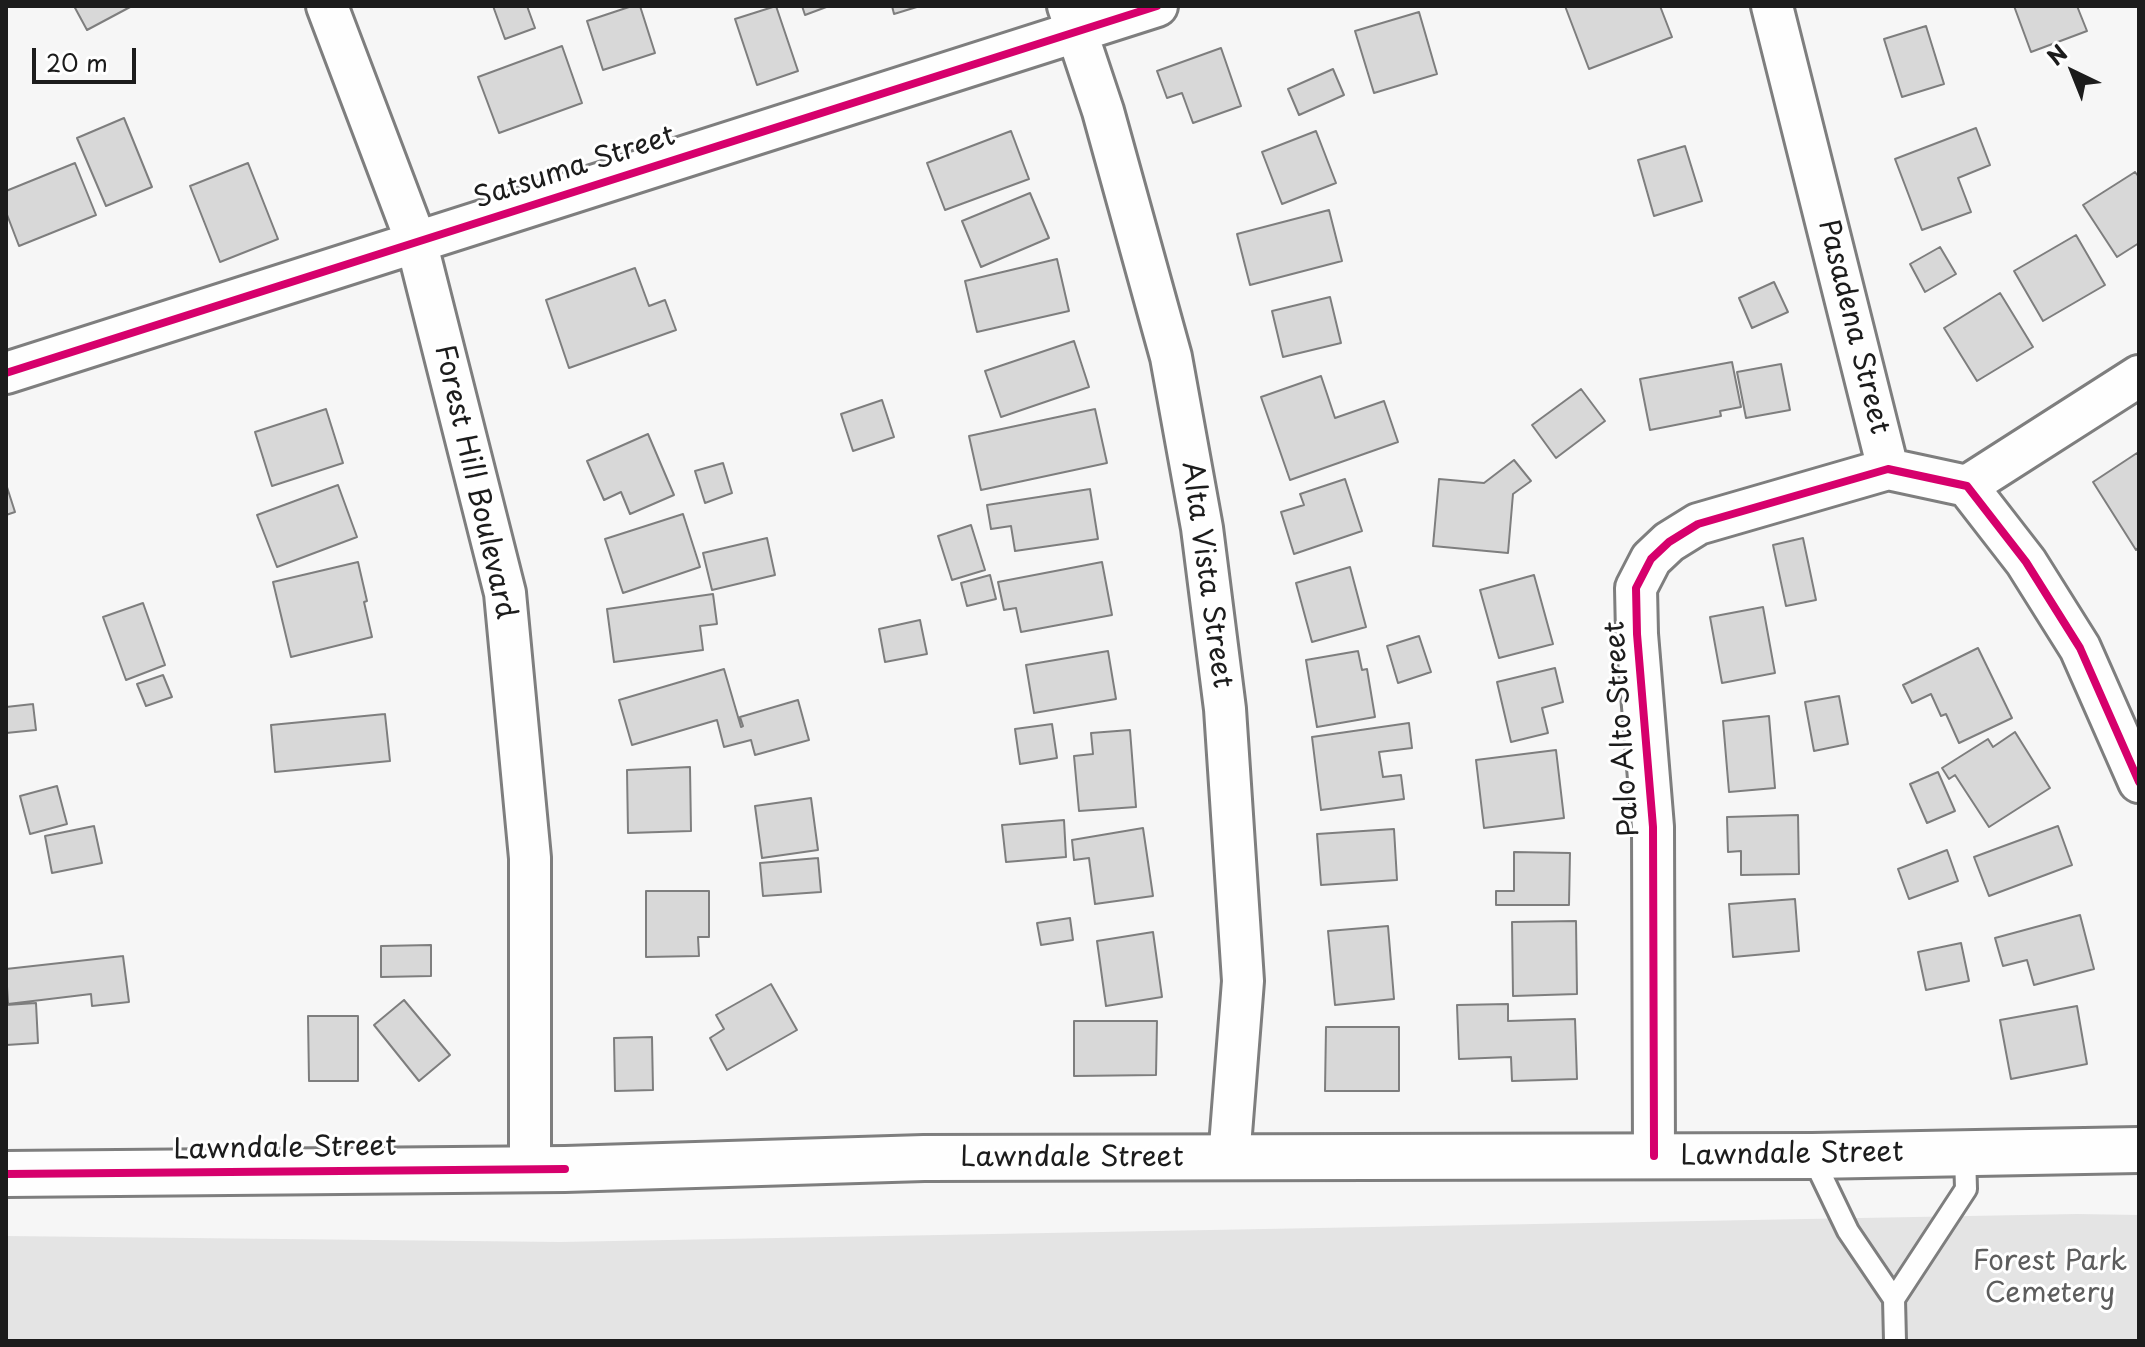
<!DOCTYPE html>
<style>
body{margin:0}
#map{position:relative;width:2145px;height:1347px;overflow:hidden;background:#f6f6f6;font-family:"Playpen Sans",sans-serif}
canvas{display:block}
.frame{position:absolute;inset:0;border:8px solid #1c1c1c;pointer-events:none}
.north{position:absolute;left:2033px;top:32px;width:80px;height:80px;-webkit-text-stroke:6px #fff;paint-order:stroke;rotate:317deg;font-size:22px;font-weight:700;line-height:32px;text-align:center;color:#1c1c1c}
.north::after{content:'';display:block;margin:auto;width:28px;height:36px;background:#1c1c1c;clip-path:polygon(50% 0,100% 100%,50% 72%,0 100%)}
.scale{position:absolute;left:32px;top:48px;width:104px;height:36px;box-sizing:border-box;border:4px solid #1c1c1c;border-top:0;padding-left:10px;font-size:24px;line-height:28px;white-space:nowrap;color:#1c1c1c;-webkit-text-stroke:6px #fff;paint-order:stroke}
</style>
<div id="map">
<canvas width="2145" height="1347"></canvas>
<div class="frame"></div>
<div class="north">N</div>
<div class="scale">20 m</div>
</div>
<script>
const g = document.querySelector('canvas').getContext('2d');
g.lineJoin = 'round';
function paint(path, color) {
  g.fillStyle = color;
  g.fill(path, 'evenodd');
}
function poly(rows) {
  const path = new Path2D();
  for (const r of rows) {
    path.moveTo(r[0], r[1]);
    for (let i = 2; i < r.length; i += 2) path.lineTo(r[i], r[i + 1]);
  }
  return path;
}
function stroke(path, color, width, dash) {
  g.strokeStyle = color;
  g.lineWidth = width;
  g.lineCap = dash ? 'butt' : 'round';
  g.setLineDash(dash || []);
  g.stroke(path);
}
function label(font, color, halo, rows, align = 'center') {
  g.font = font + ' "Playpen Sans",sans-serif';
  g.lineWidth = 6;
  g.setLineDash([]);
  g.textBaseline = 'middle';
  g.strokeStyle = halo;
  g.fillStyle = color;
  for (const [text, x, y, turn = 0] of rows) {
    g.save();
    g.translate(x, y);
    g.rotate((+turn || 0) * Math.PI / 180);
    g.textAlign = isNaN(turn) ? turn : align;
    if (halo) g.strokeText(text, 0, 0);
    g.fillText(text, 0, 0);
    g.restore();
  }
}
const green = poly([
 [2077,1214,2139,1215,2139,1341,6,1341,6,1236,560,1242]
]);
const building = poly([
 [74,6,132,6,87,30,74,6],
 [493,6,527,6,535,28,505,39,493,6],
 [632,6,640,6,655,53,603,70,587,21,632,6],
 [776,6,798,71,757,85,735,19,776,6],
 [802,6,829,6,805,15,802,6],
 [892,6,920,6,894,14,892,6],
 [1565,6,1660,6,1672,37,1589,69,1565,6],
 [2014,6,2077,6,2087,31,2031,52,2014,6],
 [1419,12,1437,74,1374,93,1355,31,1419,12],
 [1926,26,1944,84,1902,97,1884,39,1926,26],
 [562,46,582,103,499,133,478,77,562,46],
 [1221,48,1241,106,1193,123,1182,93,1167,98,1157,71,1221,48],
 [1333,69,1344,95,1299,115,1288,89,1333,69],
 [124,118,152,187,106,206,77,138,124,118],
 [1976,128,1990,165,1958,178,1971,212,1922,230,1895,159,1976,128],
 [1011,131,1029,179,945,210,927,163,1011,131],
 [1316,131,1336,183,1282,204,1262,152,1316,131],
 [1685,146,1702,201,1654,216,1638,160,1685,146],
 [75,163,96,215,19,246,6,212,6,191,75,163],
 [248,163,278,239,220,262,190,186,248,163],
 [2135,172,2139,177,2139,243,2117,257,2083,205,2135,172],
 [1030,193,1049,238,981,267,962,221,1030,193],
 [1329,210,1342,261,1250,285,1237,234,1329,210],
 [2076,235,2105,285,2043,321,2014,271,2076,235],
 [1940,247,1956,274,1925,292,1910,264,1940,247],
 [1057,259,1069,311,977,332,965,281,1057,259],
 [635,268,649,306,665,300,676,330,569,368,546,300,635,268],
 [1774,282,1788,312,1752,328,1739,298,1774,282],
 [2000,293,2033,347,1977,381,1944,328,2000,293],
 [1330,297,1341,343,1283,357,1272,311,1330,297],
 [1074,341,1089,387,1001,417,985,371,1074,341],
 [1732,362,1741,407,1720,411,1721,416,1650,430,1640,379,1732,362],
 [1781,364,1790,410,1746,418,1737,372,1781,364],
 [1321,376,1335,418,1384,401,1398,442,1290,480,1261,397,1321,376],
 [1581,389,1605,421,1556,458,1532,425,1581,389],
 [882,400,894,437,853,451,841,414,882,400],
 [326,409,343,463,272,486,255,432,326,409],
 [1095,409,1107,463,981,490,969,436,1095,409],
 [648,434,674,495,630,514,621,492,604,500,587,461,648,434],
 [2137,453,2139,456,2139,547,2136,550,2093,482,2137,453],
 [1514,460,1531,481,1513,494,1508,553,1433,546,1439,479,1484,483,1514,460],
 [723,463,732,493,705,503,695,471,723,463],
 [1345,479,1362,531,1294,554,1281,512,1304,505,1300,494,1345,479],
 [6,484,15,512,6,515,6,484],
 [338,485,357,537,277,567,257,515,338,485],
 [1090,489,1098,539,1015,551,1011,526,991,529,987,505,1090,489],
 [683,514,700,567,623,593,605,539,683,514],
 [971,525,985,570,952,580,938,536,971,525],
 [767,538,775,575,712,590,703,553,767,538],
 [1803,538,1816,600,1786,606,1773,545,1803,538],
 [358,562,367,601,364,602,372,637,291,657,273,582,358,562],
 [1102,562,1112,615,1021,632,1016,608,1004,610,998,582,1102,562],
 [1350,567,1366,627,1312,642,1296,583,1350,567],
 [990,575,996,599,967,606,961,583,990,575],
 [1534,575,1553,644,1499,658,1480,590,1534,575],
 [713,594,717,624,700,626,703,650,614,662,607,609,713,594],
 [143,603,165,665,126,680,103,617,143,603],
 [1763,607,1775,673,1722,683,1710,617,1763,607],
 [920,620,927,654,885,662,879,629,920,620],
 [1419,636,1431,672,1398,683,1387,646,1419,636],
 [1978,648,2012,718,1959,743,1946,714,1941,716,1931,694,1912,703,1903,685,1978,648],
 [1108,651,1116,699,1034,713,1026,665,1108,651],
 [1358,651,1362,670,1367,669,1375,717,1317,727,1306,660,1358,651],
 [1555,668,1563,702,1542,708,1548,733,1511,742,1497,682,1555,668],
 [724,669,741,727,743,726,740,717,798,700,809,740,755,755,751,740,724,747,717,720,632,745,619,700,724,669],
 [163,675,172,697,146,706,137,684,163,675],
 [1839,696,1848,744,1814,751,1805,702,1839,696],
 [33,704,36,730,6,733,6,707,33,704],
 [385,714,390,761,275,772,271,725,385,714],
 [1769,716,1775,788,1729,792,1723,721,1769,716],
 [1409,723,1412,748,1379,752,1383,777,1401,775,1404,799,1321,810,1312,737,1409,723],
 [1052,724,1057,758,1020,764,1015,729,1052,724],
 [1130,730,1136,807,1079,811,1074,756,1093,754,1091,733,1130,730],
 [2015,732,2050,788,1989,827,1955,775,1949,779,1942,768,1988,739,1993,747,2015,732],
 [1556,750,1564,818,1484,828,1476,760,1556,750],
 [690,767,691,831,628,833,627,770,690,767],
 [1938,772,1955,811,1927,823,1910,784,1938,772],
 [57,786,67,824,30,834,20,796,57,786],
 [811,798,818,850,762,858,755,806,811,798],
 [1798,815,1799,874,1741,875,1741,851,1728,852,1727,817,1798,815],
 [1064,820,1066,857,1006,862,1002,825,1064,820],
 [94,826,102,863,52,873,45,836,94,826],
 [2058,826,2072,865,1989,896,1974,857,2058,826],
 [1143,828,1153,896,1095,904,1089,858,1074,860,1072,840,1143,828],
 [1394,829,1397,880,1321,885,1317,834,1394,829],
 [1947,850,1958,881,1909,899,1898,869,1947,850],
 [1514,852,1570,853,1569,905,1496,905,1496,891,1514,891,1514,852],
 [818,858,821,892,763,896,760,863,818,858],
 [646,891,709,891,709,937,698,937,699,956,646,957,646,891],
 [1795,899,1799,951,1733,957,1729,904,1795,899],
 [2080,915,2094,969,2034,985,2027,960,2003,966,1995,938,2080,915],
 [1070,918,1073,940,1041,945,1037,923,1070,918],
 [1576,921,1577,994,1513,996,1512,922,1576,921],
 [1388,926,1394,999,1335,1005,1328,931,1388,926],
 [1153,932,1162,997,1106,1006,1097,941,1153,932],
 [1961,943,1969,981,1926,990,1918,952,1961,943],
 [431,945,431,976,381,977,381,946,431,945],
 [123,956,129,1002,92,1006,91,994,8,1004,6,969,123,956],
 [771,984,797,1030,727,1070,710,1038,724,1029,716,1015,771,984],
 [404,1000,450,1055,419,1081,374,1025,404,1000],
 [36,1003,38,1043,6,1045,6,1005,36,1003],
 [1508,1004,1508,1021,1575,1019,1577,1079,1512,1081,1511,1057,1459,1059,1457,1005,1508,1004],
 [2077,1006,2087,1064,2011,1079,2000,1020,2077,1006],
 [308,1016,358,1016,358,1081,309,1081,308,1016],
 [1074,1021,1157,1021,1156,1075,1074,1076,1074,1021],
 [1326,1027,1399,1027,1399,1091,1325,1091,1326,1027],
 [652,1037,653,1090,615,1091,614,1038,652,1037]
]);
const lane = poly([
 [1812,1156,1848,1231,1894,1299,1895,1341],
 [1894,1299,1966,1189,1965,1153]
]);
const street = poly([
 [327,6,416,241,505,593,530,858,530,1169],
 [1068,6,1103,111,1171,357,1202,528,1225,709,1243,981,1229,1159],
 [1772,6,1888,469],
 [6,373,1157,6],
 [1967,486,2139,376],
 [1654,1156,1653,827,1637,634,1636,588,1651,559,1669,542,1698,524,1888,469,1967,486,2026,562,2080,648,2139,782]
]);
const secondary = poly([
 [6,1174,565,1169,924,1158,1812,1156,2139,1150]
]);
const cycleway = poly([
 [6,373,1157,6],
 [1654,1156,1653,827,1637,634,1636,588,1651,559,1669,542,1698,524,1888,469,1967,486,2026,562,2080,648,2139,782],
 [6,1174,565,1169]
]);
const streetNames = [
 ["Satsuma Street",575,168,-18],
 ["Pasadena Street",1853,327,76],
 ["Forest Hill Boulevard",474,482,77],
 ["Alta Vista Street",1206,575,82],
 ["Palo Alto Street",1623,729,-94],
 ["Lawndale Street",285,1149,-1],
 ["Lawndale Street",1792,1155,-1],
 ["Lawndale Street",1072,1158]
];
const parkNames = [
 ["Forest Park",2050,1262],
 ["Cemetery",2050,1294]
];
paint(green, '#e4e4e4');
paint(building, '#d8d8d8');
stroke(building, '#7e7e7e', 2);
stroke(lane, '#7e7e7e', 26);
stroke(street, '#7e7e7e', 46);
stroke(secondary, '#7e7e7e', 50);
stroke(lane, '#fefefe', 20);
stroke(street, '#fefefe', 40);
stroke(secondary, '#fefefe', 44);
stroke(cycleway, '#d6006c', 8);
label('28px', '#1c1c1c', '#fff', streetNames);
label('28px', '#5d5d5d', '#fff', parkNames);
</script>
